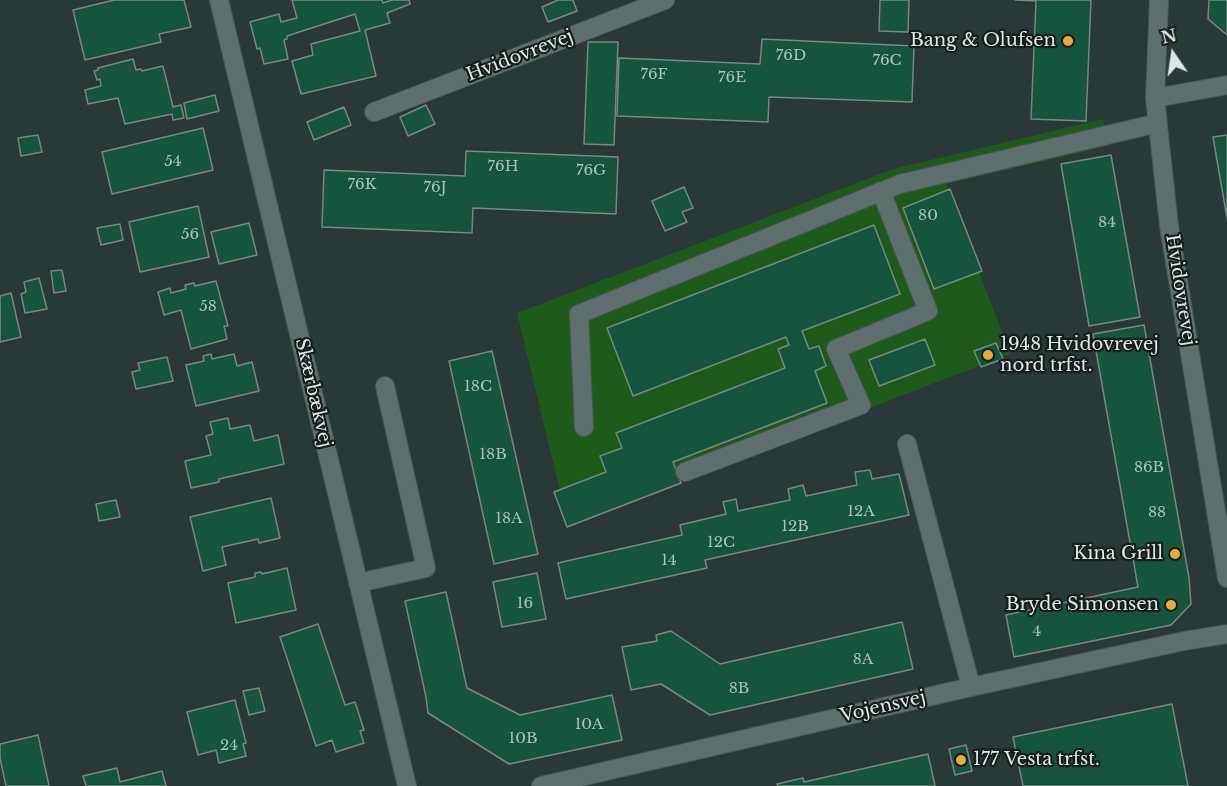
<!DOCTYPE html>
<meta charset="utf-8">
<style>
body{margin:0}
#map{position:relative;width:1227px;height:786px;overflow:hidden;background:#293937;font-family:"Libre Baskerville",serif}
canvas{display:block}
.north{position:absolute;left:1143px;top:24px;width:60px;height:60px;-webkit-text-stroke:4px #171f1e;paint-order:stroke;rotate:347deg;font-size:16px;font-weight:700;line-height:24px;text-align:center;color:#dde7e6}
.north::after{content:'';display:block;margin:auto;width:21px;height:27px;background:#dde7e6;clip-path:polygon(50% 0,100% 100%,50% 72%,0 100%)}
</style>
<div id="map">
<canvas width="1227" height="786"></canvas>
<div class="north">N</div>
</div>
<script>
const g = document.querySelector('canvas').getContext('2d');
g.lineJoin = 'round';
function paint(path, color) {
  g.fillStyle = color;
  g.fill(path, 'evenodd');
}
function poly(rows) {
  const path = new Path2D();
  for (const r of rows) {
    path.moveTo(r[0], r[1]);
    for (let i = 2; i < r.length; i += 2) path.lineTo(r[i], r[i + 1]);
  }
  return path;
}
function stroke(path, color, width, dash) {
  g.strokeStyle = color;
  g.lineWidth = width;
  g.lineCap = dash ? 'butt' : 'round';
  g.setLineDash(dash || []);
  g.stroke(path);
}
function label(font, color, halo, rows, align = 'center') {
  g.font = font + ' "Libre Baskerville",serif';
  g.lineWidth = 4.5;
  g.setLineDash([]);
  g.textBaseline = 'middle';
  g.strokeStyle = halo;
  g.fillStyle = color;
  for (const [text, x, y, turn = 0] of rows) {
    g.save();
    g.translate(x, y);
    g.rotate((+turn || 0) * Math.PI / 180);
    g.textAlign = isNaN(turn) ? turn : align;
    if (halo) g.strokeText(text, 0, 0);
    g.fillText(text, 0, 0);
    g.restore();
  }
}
const green = poly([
 [1103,119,1108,146,946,184,1010,354,568,524,517,313,893,169]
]);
const building = poly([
 [114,0,184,0,191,27,159,34,161,42,85,60,73,10,114,0],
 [292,0,382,0,383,3,392,0,409,0,410,4,387,13,390,23,365,30,376,76,301,94,292,61,313,55,311,44,360,31,355,14,287,36,287,39,284,40,288,59,264,64,260,48,257,49,250,22,279,14,281,22,297,18,292,0],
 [558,0,573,0,577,11,548,22,542,7,558,0],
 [880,0,909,0,908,32,879,31,880,0],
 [1015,0,1091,0,1086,121,1031,119,1036,1,1015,0],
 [1209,0,1227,0,1227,35,1208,19,1209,0],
 [762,39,914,46,912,102,769,97,768,122,617,116,619,58,760,64,762,39],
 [588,42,618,42,614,145,584,144,588,42],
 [133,59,136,70,141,69,142,71,163,66,173,107,181,105,184,118,173,120,172,114,125,124,118,98,88,104,85,90,101,86,100,79,97,80,94,71,98,70,98,68,133,59],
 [215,95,219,111,187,119,184,103,215,95],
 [426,105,435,124,408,136,400,117,426,105],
 [344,107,351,125,314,140,307,122,344,107],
 [203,128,213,170,112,194,102,152,203,128],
 [38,135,42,152,21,156,18,138,38,135],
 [1227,135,1227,218,1213,137,1227,135],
 [466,151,618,157,616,214,473,208,472,233,322,227,324,170,465,176,466,151],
 [1111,155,1140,317,1089,326,1061,164,1111,155],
 [684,187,693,208,682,212,687,222,665,231,652,201,684,187],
 [950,189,982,271,934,289,903,208,950,189],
 [198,206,209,257,140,272,129,222,198,206],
 [249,223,257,255,219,264,211,232,249,223],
 [120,224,123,240,101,245,97,228,120,224],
 [874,225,900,294,802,331,809,349,819,346,826,366,815,371,827,403,673,462,681,483,567,527,554,492,606,472,600,456,622,448,616,433,785,368,778,349,789,345,786,337,633,396,607,328,874,225],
 [62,270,66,291,54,293,51,271,62,270],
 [39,278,47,309,25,313,21,294,26,292,24,282,39,278],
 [216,281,228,326,224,326,227,339,191,349,181,310,164,315,158,292,170,288,171,293,186,289,185,285,194,283,195,286,216,281],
 [11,293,21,337,0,342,0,296,11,293],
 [1144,325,1189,578,1191,604,1171,625,1014,657,1006,615,1138,587,1093,334,1144,325],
 [925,339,935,365,879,386,869,360,925,339],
 [996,343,1003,359,981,367,974,351,996,343],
 [492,351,538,554,494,564,449,361,492,351],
 [211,354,212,359,234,354,237,366,252,362,259,391,196,406,186,365,204,361,203,356,211,354],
 [167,357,173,381,136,389,132,372,140,370,138,363,167,357],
 [228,418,230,429,250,425,254,441,278,435,284,464,219,479,219,482,191,488,185,461,211,455,206,436,213,434,210,422,228,418],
 [870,470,872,479,899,474,909,515,705,560,707,568,566,599,558,563,682,535,680,525,726,514,723,502,736,499,738,511,790,500,788,489,803,485,806,496,857,485,855,472,870,470],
 [271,498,280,538,259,543,258,539,222,547,226,565,203,571,190,517,271,498],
 [116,500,120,517,99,521,96,504,116,500],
 [287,568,296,610,236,623,228,583,255,577,255,573,261,572,262,574,287,568],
 [537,573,546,619,502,627,493,582,537,573],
 [446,592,467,688,520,715,612,695,622,740,509,764,428,713,426,697,405,601,446,592],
 [902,622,913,669,710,715,661,684,631,690,622,647,657,641,656,635,671,631,720,664,902,622],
 [318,624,345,705,355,702,364,730,360,731,364,743,336,752,332,740,316,746,280,637,318,624],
 [259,688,265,711,249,715,243,691,259,688],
 [235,700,246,743,243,744,246,756,219,763,216,750,198,755,187,712,235,700],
 [1172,704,1188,786,1023,786,1013,737,1172,704],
 [38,735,49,786,6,786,0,758,0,744,38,735],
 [966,745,972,771,955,775,949,749,966,745],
 [928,754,935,786,778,786,777,784,803,778,804,782,928,754],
 [117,768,120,782,162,771,166,786,86,786,83,776,117,768]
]);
const minor = poly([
 [219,0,407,786],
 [1159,0,1155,98,1169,226,1227,578],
 [1155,98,1227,85],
 [374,112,665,0],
 [584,427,579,314,900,184,1158,123],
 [907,444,971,687],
 [685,472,861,405,836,349,928,311,881,191],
 [358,583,426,568,385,386],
 [541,786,971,687,1184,641,1227,634]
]);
const markers = [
 [1068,41,6,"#eaaa38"],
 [988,355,6,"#eaaa38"],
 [1175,554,6,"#eaaa38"],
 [1171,605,6,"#eaaa38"],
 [961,760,6,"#eaaa38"]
];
const numberNames = [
 ["76D",791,56],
 ["76C",887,61],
 ["76F",654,75],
 ["76E",732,78],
 ["54",173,162],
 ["76H",503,167],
 ["76G",591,171],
 ["76K",362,185],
 ["76J",435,188],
 ["80",928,216],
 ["84",1107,223],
 ["56",190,235],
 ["58",208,307],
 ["18C",478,387],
 ["18B",493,455],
 ["86B",1149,468],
 ["12A",861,512],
 ["88",1157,513],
 ["18A",509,519],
 ["12B",795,527],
 ["12C",721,543],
 ["14",669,561],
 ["16",525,604],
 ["4",1037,632],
 ["8A",863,660],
 ["8B",739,689],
 ["10A",589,725],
 ["10B",523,739],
 ["24",229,746]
];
const poiNames = [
 ["Bang & Olufsen",1056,41],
 ["1948 Hvidovrevej",1000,345,"left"],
 ["nord trfst.",1000,366,"left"],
 ["Kina Grill",1163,554],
 ["Bryde Simonsen",1159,605],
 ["177 Vesta trfst.",973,760,"left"]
];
const streetNames = [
 ["Hvidovrevej",520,56,-21],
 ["Hvidovrevej",1180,290,81],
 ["Skærbækvej",313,393,77],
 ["Vojensvej",883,707,-13]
];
paint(green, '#1e5b1b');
paint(building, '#15543d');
stroke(building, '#77877f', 1.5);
stroke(minor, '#495856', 20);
stroke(minor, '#5e706d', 18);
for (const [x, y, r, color] of markers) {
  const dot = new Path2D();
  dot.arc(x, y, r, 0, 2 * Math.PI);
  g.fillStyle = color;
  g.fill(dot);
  stroke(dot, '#171f1e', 2);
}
label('15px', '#abc2bc', null, numberNames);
label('18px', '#dde7e6', '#171f1e', poiNames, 'right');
label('18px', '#dde7e6', '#171f1e', streetNames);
</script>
